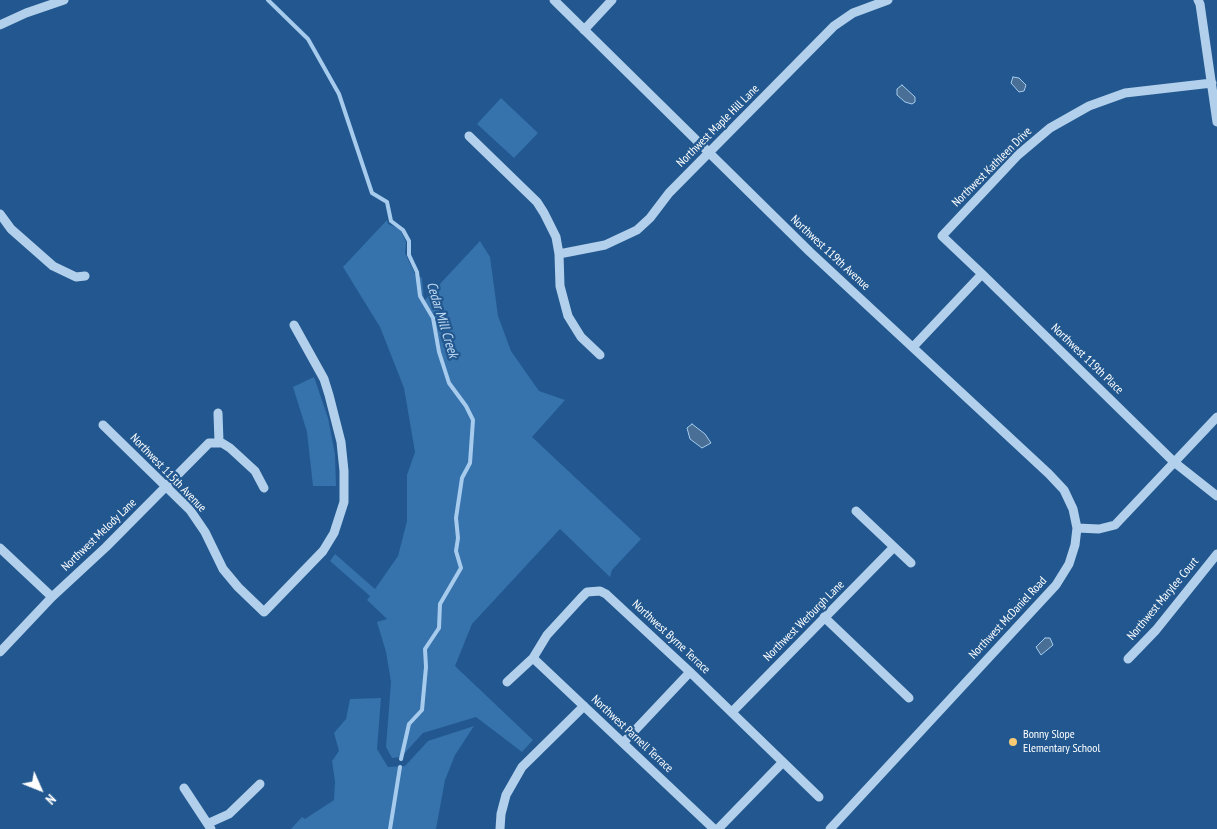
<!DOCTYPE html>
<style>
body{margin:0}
#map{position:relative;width:1217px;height:829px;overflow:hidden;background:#22588f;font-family:"PT Sans Narrow",sans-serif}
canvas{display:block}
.north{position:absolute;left:15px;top:764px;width:50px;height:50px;-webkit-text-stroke:4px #22588f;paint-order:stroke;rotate:134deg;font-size:14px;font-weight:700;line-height:20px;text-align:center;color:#fff}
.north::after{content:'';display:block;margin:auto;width:18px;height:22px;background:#fff;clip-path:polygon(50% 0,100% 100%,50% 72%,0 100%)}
</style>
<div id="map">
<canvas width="1217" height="829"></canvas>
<div class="north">N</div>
</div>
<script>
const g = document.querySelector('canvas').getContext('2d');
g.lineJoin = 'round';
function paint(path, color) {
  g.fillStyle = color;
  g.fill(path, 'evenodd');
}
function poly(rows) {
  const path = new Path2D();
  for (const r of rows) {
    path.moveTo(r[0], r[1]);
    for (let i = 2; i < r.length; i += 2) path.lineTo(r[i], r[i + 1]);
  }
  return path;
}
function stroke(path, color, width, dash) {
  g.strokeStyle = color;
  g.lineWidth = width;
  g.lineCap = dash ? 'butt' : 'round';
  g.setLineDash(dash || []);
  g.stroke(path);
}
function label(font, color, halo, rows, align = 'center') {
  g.font = font + ' "PT Sans Narrow",sans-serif';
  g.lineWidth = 4.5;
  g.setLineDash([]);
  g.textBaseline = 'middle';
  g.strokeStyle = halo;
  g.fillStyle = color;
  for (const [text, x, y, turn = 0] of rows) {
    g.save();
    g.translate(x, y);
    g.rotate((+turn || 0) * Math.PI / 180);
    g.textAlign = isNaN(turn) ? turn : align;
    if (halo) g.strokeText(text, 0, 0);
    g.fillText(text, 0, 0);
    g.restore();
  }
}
const green = poly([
 [501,98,538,133,514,158,477,124],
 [387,220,388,224,400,229,406,242,405,253,415,274,422,278,424,301,480,241,490,257,498,316,511,351,539,391,565,400,532,437,641,539,612,570,610,577,560,529,472,624,455,666,533,740,522,752,476,717,423,733,401,757,392,758,386,747,391,682,386,652,377,622,387,619,367,600,370,596,330,561,335,554,375,589,398,556,407,521,407,475,415,452,404,388,380,327,343,267],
 [314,377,328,418,335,454,336,486,313,486,307,432,293,387],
 [381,698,377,749,388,767,405,766,428,741,474,726,455,755,445,780,436,829,291,829,302,817,305,819,334,800,335,782,332,761,339,751,334,733,346,719,350,699]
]);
const water = poly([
 [1013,77,1019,78,1026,85,1024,91,1019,92,1011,83,1013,77],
 [902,85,915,97,915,102,912,104,905,102,897,95,897,89,902,85],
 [692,424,705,434,711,443,702,448,690,439,687,428,692,424],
 [1045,638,1050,638,1053,645,1041,655,1036,647,1045,638]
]);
const stream = poly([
 [268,0,308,39,339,94,372,193,387,202,391,221,403,230,409,241,409,255,417,272,420,296,433,318,439,352,449,383,466,406,473,420,470,463,462,478,456,518,458,538,456,551,461,568,440,604,439,628,425,649,426,667,422,710,409,724,401,759],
 [390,829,400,767]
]);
const minor = poly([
 [554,0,810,252,1049,474,1064,490,1073,509,1077,528,1075,545,1069,564,1056,585,830,829],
 [1198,0,1200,4,1217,122],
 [0,25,26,13,64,0],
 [584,30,612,0],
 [469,136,537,202,544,213,556,237,559,254,560,286,568,316,581,337,600,355],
 [0,214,11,229,53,266,76,277,85,276],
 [559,254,605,245,637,230,650,218,669,193,834,26,853,13,888,0],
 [982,274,1174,462,1217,496],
 [913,347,982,274,942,236,1018,155,1050,128,1089,106,1125,93,1212,83],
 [218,413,219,442],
 [103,425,190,510,205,532,223,569,238,587,264,612,323,551,334,533,344,502,344,471,341,442,329,395,324,379,294,325],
 [856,511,911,563],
 [1077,528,1099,529,1115,525,1217,417],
 [0,548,52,597],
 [824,617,909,698],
 [0,652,52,597,106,547,209,443,222,443,230,448,255,471,264,488],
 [533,658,714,829],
 [1128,659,1156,630,1217,554],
 [507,682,533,658,547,635,581,598,587,592,600,591,606,594,690,672,819,797],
 [732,712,894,547],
 [623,743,690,672],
 [184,788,211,829],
 [209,823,229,814,260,784],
 [500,829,501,814,506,795,522,767,584,706],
 [718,829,783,762]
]);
const markers = [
 [1013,742,5,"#f8ca74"]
];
const streetNames = [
 ["Northwest Maple Hill Lane",718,126,-45],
 ["Northwest Kathleen Drive",992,167,-45],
 ["Northwest 119th Avenue",830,253,43],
 ["Northwest 119th Place",1087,359,44],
 ["Northwest 115th Avenue",168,473,46],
 ["Northwest Melody Lane",99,535,-44],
 ["Northwest Marylee Court",1163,599,-50],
 ["Northwest McDaniel Road",1008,618,-47],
 ["Northwest Werburgh Lane",804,621,-45],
 ["Northwest Byrne Terrace",671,637,43],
 ["Northwest Parnell Terrace",632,734,43]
];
const poiNames = [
 ["Bonny Slope",1023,735],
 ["Elementary School",1023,749]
];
const waterNames = [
 ["Cedar Mill Creek",442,320,73]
];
paint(green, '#3672ac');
paint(water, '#4a6f96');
stroke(water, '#a6cbed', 1);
stroke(stream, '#a6cbed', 4);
stroke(minor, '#b2d0ec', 9);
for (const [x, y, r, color] of markers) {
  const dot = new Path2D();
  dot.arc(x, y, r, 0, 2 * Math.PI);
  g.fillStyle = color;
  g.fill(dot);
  stroke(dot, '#22588f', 2);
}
label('12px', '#fff', '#22588f', streetNames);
label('12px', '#fff', '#22588f', poiNames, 'left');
label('italic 14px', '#bed9f3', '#22588f', waterNames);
</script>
